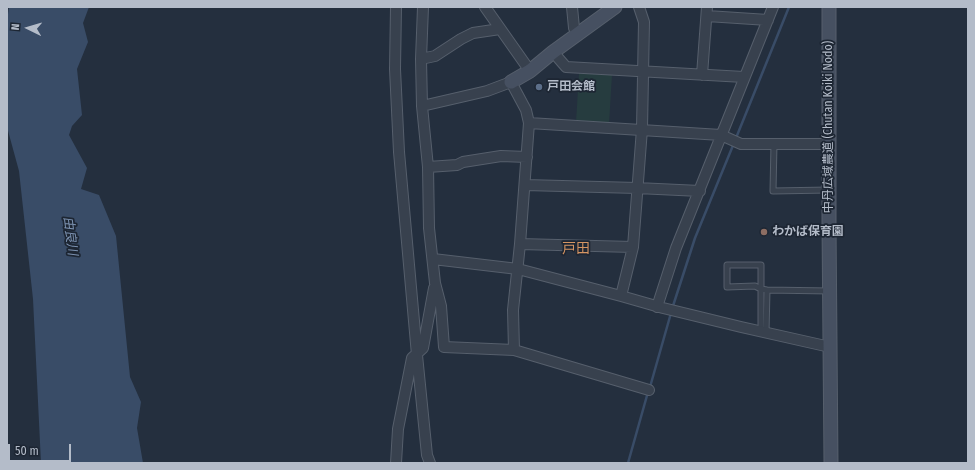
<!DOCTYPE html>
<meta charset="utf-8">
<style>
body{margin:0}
#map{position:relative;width:975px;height:470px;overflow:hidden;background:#242f3e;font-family:"Fira Sans Condensed",sans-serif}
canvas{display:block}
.frame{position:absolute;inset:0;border:8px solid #b4bcc9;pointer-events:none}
.north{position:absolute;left:8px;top:8px;width:40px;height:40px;-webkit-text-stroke:3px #1d2633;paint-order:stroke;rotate:275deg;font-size:11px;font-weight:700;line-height:16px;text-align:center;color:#b4bcc9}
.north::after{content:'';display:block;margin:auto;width:14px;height:18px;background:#b4bcc9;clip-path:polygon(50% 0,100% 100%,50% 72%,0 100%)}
.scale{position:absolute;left:8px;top:444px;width:63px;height:18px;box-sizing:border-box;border:2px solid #b4bcc9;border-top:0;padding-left:5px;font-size:12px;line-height:14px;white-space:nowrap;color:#b4bcc9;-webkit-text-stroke:3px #1d2633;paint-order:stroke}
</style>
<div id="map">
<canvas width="975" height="470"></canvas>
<div class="frame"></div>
<div class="north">N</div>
<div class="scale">50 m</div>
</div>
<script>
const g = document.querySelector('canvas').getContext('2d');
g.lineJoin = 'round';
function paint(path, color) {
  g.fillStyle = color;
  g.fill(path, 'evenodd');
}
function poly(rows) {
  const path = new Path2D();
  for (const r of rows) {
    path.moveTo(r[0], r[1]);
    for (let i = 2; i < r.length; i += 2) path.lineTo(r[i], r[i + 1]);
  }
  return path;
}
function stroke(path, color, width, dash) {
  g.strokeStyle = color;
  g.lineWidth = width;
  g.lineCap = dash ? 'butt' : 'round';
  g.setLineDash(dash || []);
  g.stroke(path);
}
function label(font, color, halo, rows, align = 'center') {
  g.font = font + ' "Fira Sans Condensed","Noto Sans JP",sans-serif';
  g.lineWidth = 3.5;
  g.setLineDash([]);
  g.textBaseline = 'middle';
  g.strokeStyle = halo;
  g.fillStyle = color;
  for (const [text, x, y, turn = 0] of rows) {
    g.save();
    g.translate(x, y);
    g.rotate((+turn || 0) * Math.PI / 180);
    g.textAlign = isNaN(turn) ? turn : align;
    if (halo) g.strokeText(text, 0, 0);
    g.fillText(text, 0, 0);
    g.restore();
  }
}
const green = poly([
 [579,73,612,75,609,124,576,122]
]);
const water = poly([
 [9,7,89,7,83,23,88,42,77,69,82,115,72,126,69,135,87,168,81,189,99,195,116,236,130,377,141,402,137,428,143,463,41,463,33,299,19,171,7,127,7,21]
]);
const stream = poly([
 [736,138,789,7],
 [672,309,695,238,734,143],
 [650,387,671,313],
 [628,463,648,392]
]);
const lane = poly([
 [774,144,773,191,829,190],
 [761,332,761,265,727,265,727,287,755,286,761,289,767,290,830,291],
 [766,333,767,290]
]);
const street = poly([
 [396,7,395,69,399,152,417,355,427,455,430,463],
 [423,7,421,59,422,106,428,167,429,228,435,283,441,306,444,347,514,350,649,390],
 [485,7,530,71],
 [572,7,574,28,578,34],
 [707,16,768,20],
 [553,52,566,67,744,77],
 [421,59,435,56,461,39,473,33,500,29],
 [702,75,707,7],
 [422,106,487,91,511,82,526,110,529,123,520,244,513,310,514,350],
 [529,123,721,135,741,144,829,144],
 [428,167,457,165,463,162,501,156,527,157],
 [525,185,637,188,700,191],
 [520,244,633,247],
 [433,259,518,269,621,296,663,308,741,327,830,347],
 [621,296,633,247,642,129,644,22,639,7],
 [657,307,676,248,773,7],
 [396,463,398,429,412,358,423,348,434,288]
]);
const secondary = poly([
 [829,7,829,224,831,463],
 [511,82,530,71,553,52,615,7]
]);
const markers = [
 [539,87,4,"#5c6f8a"],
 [764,232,4,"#8d6e63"]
];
const poiNames = [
 ["戸田会館",547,87],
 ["わかば保育園",772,232]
];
const streetNames = [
 ["中丹広域農道 (Chutan Koiki Nodo)",829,127,-90]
];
const waterNames = [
 ["由良川",70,236,83]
];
const quarterNames = [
 ["戸田",576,249]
];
paint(green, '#263c3f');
paint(water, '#394c67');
stroke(stream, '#394c67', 2.5);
stroke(lane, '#565f6c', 7);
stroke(street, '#565f6c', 12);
stroke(secondary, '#565f6c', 15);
stroke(lane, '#38414e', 5);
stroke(street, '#38414e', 10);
stroke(secondary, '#465061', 13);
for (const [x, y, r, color] of markers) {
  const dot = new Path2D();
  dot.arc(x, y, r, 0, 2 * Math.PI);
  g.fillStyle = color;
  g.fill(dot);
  stroke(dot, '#1d2633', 1.5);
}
label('bold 12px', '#b4bcc9', '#1d2633', poiNames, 'left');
label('12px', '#b4bcc9', '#1d2633', streetNames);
label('italic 13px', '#7c92b1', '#1d2633', waterNames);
label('14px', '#d59563', '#1d2633', quarterNames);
</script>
